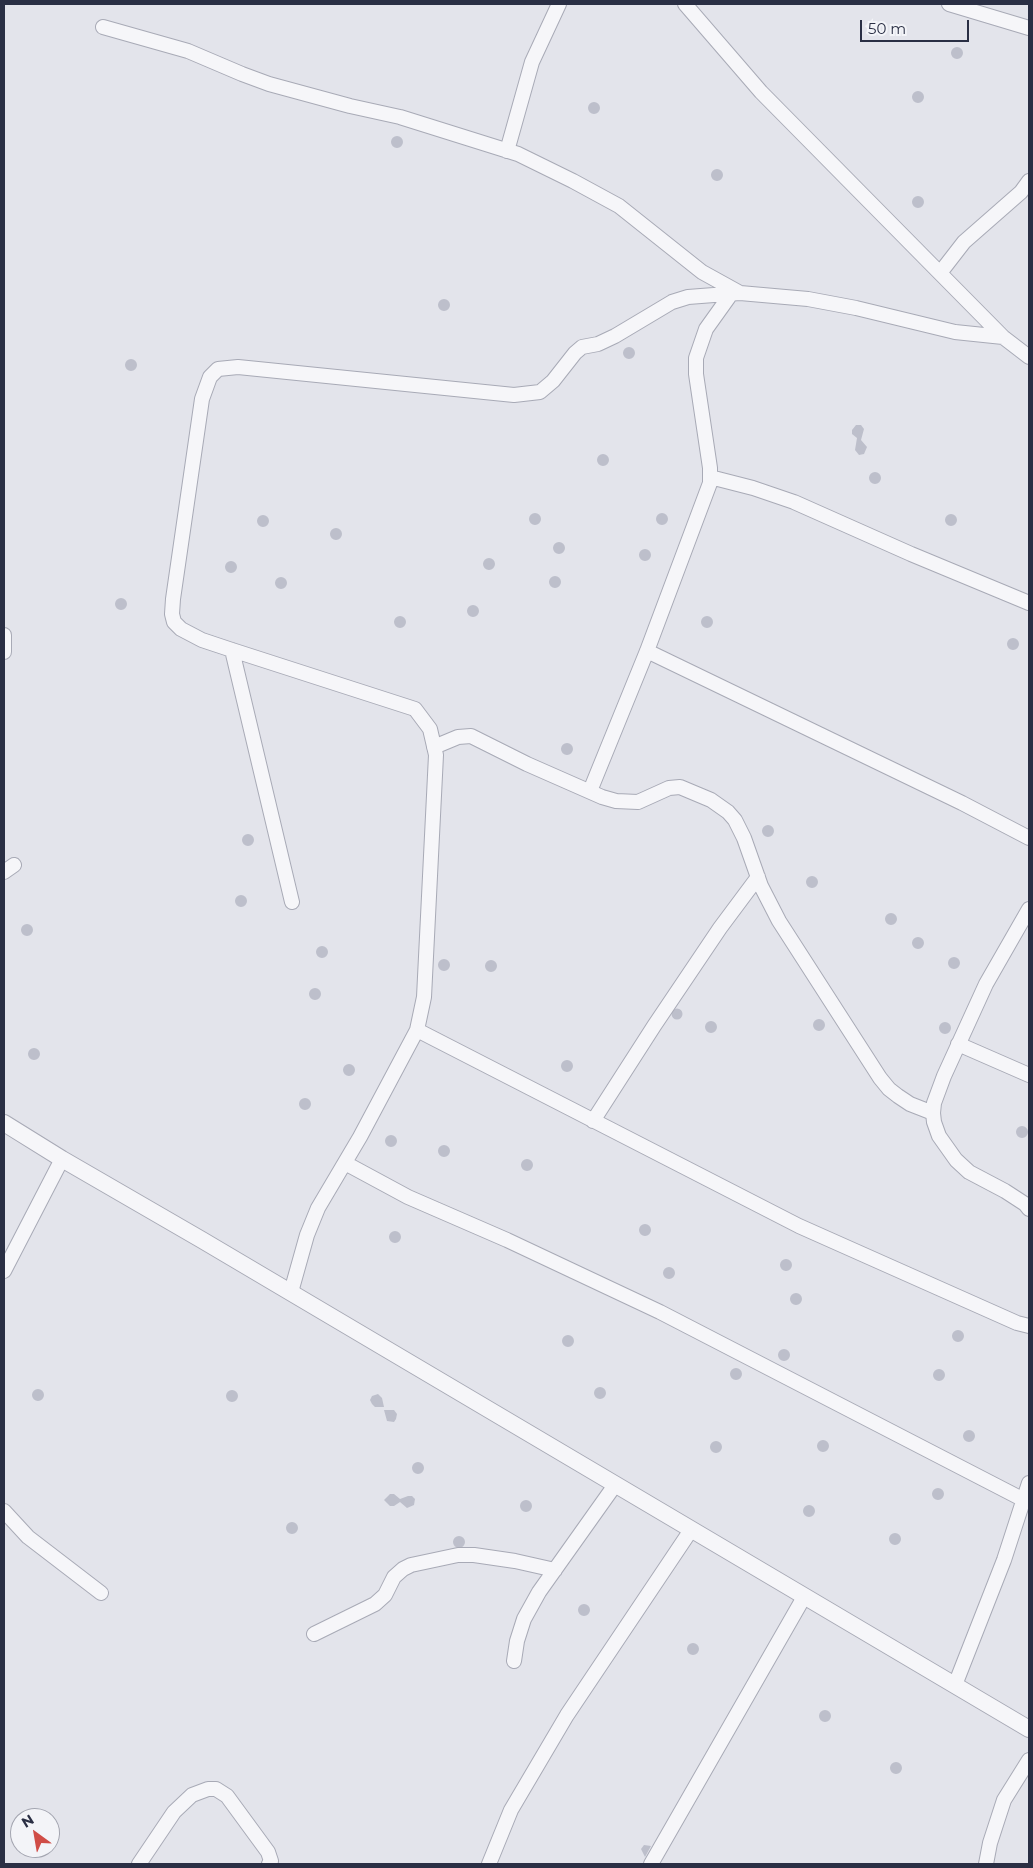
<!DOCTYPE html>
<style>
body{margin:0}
#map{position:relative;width:1033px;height:1868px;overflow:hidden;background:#e3e4eb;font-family:Montserrat,sans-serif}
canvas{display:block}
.frame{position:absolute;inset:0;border:5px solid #2a2f44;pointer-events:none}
.north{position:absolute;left:10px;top:1808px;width:50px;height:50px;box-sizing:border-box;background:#f3f4f8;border:1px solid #a3a5b0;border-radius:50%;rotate:328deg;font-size:14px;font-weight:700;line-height:20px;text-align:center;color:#2a2f44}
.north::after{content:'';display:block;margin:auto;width:18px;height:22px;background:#d04d47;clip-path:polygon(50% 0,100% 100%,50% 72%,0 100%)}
.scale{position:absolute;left:860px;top:20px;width:109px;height:22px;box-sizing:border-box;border:2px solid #2a2f44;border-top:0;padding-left:6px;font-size:15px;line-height:18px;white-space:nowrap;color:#2a2f44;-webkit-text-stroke:4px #f3f4f8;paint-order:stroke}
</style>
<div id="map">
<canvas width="1033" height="1868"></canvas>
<div class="frame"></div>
<div class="north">N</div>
<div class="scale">50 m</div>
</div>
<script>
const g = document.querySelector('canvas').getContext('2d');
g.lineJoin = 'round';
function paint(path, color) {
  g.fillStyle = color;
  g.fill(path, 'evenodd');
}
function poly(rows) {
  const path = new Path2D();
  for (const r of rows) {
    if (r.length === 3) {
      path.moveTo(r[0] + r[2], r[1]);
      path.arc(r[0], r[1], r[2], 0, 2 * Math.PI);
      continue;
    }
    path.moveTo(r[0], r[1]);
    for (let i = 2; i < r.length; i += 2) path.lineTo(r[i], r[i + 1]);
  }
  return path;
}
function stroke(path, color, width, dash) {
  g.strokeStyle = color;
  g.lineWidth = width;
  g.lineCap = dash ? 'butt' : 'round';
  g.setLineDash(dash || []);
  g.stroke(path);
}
const building = poly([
 [957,53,6],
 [918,97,6],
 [594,108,6],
 [397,142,6],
 [717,175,6],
 [918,202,6],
 [444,305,6],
 [629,353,6],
 [131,365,6],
 [856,425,861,425,864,429,861,440,867,447,864,454,859,455,855,450,857,438,852,434,852,430],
 [603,460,6],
 [875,478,6],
 [662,519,6],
 [535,519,6],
 [951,520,6],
 [263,521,6],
 [336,534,6],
 [559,548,6],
 [645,555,6],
 [489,564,6],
 [231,567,6],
 [555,582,6],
 [281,583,6],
 [121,604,6],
 [473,611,6],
 [400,622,6],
 [707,622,6],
 [1013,644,6],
 [567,749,6],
 [768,831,6],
 [248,840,6],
 [812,882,6],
 [241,901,6],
 [891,919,6],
 [27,930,6],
 [918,943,6],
 [322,952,6],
 [954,963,6],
 [444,965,6],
 [491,966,6],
 [315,994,6],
 [677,1014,5.5],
 [819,1025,6],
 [711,1027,6],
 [945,1028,6],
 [34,1054,6],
 [567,1066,6],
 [349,1070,6],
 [305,1104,6],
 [1022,1132,6],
 [391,1141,6],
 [444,1151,6],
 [527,1165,6],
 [645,1230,6],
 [395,1237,6],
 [786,1265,6],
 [669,1273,6],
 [796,1299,6],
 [958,1336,6],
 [568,1341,6],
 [784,1355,6],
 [736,1374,6],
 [939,1375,6],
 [600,1393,6],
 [38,1395,6],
 [232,1396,6],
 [378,1394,382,1398,384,1407,375,1407,372,1404,370,1400,372,1396],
 [384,1410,394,1410,397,1414,396,1419,394,1422,387,1421],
 [969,1436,6],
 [823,1446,6],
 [716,1447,6],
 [418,1468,6],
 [938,1494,6],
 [390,1494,394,1494,400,1499,408,1496,412,1496,415,1499,414,1505,407,1508,400,1502,394,1506,390,1506,384,1500],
 [526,1506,6],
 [809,1511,6],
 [292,1528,6],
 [895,1539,6],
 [459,1542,6],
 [584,1610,6],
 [693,1649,6],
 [825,1716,6],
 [896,1768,6],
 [644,1845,651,1846,645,1857,641,1849]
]);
const minor = poly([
 [685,4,761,92,1003,337,1029,357],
 [949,4,1029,28],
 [103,27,188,51,242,74,269,84,350,106,400,117,518,154,573,181,619,206,702,272,740,293,808,299,856,308,955,332,1003,337],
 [507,151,532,62,559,4],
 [940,273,964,242,1021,192,1029,181],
 [710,477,753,488,794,502,911,554,1029,603],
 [4,635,4,652],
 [232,650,292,902],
 [647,651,962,803,1029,838],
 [434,747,458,737,471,736,527,764,602,797,616,801,638,802,669,788,680,787,711,800,728,812,735,820,744,838,761,886,779,921,880,1078,889,1089,898,1096,910,1104,933,1113],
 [590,791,647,651,710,483,710,468,696,374,696,358,706,329,731,294],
 [4,872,14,865],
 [1029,909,986,984,944,1076,934,1103,933,1113,934,1122,939,1136,956,1160,969,1172,1005,1191,1025,1204,1029,1209],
 [417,1030,799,1226,1017,1323,1029,1326],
 [958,1044,1029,1075],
 [593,1121,654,1026,720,928,758,877],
 [345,1163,408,1197,507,1240,660,1312,1024,1500],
 [4,1271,62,1159],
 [291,1292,307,1235,318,1208,360,1137,417,1030,424,997,436,755,430,729,415,709,232,650,202,640,181,629,174,622,172,614,173,599,202,399,210,377,218,369,238,367,514,395,540,392,553,381,575,353,582,347,598,344,615,336,672,302,688,297,740,293],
 [4,1511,28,1537,101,1593],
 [314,1634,375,1604,385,1595,394,1577,403,1569,411,1565,458,1555,474,1555,515,1561,555,1570],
 [514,1661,517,1641,524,1619,539,1592,615,1485],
 [955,1685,1004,1560,1029,1483],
 [139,1864,174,1812,192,1795,208,1789,216,1789,227,1796,268,1852,271,1861,269,1864],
 [489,1864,511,1810,567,1715,691,1530],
 [651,1864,804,1597],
 [986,1864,990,1843,1004,1800,1029,1760]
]);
const tertiary = poly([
 [4,1123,62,1159,202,1240,1029,1729]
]);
paint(building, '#bdbfcb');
stroke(minor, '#a8aab6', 16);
stroke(tertiary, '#a8aab6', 18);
stroke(minor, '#f6f6f9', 14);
stroke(tertiary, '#f6f6f9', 16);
</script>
